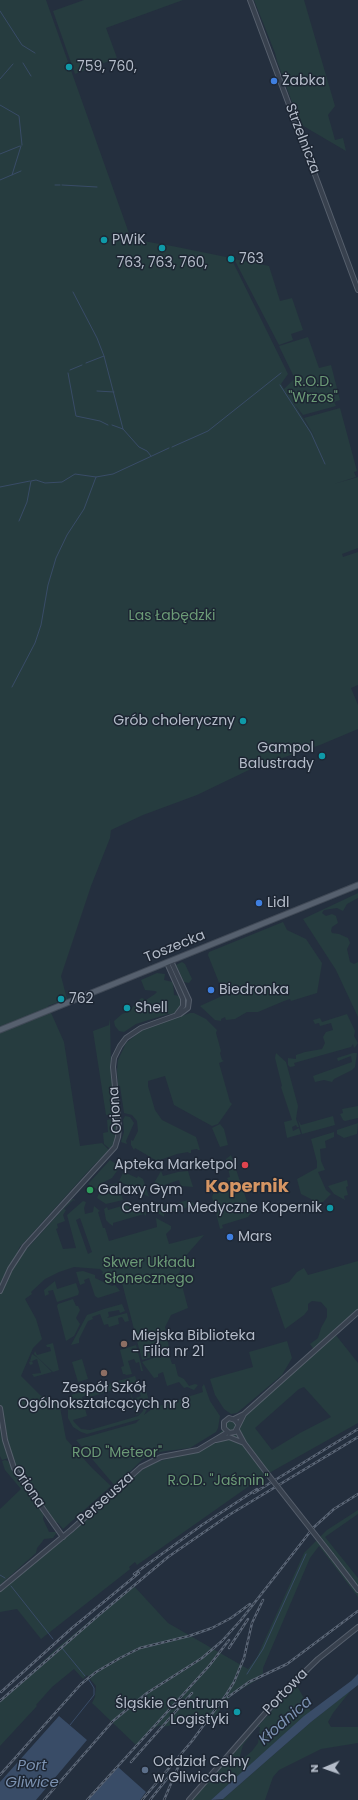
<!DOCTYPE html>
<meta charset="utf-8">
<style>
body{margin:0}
#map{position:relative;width:358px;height:1800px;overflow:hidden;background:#242f3e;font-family:Poppins,sans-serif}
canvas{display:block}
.north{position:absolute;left:306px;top:1748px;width:40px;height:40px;-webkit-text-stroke:3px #1d2633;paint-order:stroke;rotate:268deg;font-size:11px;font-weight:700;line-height:16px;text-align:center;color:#b4bcc9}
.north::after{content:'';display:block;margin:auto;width:14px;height:18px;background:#b4bcc9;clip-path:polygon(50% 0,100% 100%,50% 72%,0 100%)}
</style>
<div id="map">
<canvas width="358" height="1800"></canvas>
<div class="north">N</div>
</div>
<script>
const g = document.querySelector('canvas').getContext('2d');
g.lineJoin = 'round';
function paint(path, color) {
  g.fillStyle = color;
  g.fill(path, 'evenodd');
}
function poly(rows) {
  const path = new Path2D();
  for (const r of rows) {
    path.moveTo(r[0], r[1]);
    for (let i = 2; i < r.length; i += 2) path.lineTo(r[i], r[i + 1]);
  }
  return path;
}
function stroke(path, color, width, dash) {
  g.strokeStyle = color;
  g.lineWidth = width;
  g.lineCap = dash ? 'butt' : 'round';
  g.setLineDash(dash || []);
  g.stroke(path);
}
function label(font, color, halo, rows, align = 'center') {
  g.font = font + ' Poppins,sans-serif';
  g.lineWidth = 3;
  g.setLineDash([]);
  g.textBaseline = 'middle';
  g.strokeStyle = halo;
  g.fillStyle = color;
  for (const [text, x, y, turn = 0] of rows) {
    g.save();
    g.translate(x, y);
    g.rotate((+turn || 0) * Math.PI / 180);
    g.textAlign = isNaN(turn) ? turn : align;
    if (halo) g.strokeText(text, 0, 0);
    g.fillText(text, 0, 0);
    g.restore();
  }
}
const green = poly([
 [0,0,46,0,131,239,172,246,231,258,288,374,281,384,284,389,294,379,294,377,279,346,308,337,319,368,331,365,340,400,334,402,336,406,303,415,295,405,316,439,304,418,340,408,357,471,354,472,356,477,334,484,358,477,358,548,342,554,343,557,358,552,358,685,351,688,358,705,358,729,320,745,253,768,197,795,143,815,111,830,110,838,91,886,61,976,67,999,48,1006,64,1042,80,1146,102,1143,109,1150,91,1168,19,1248,13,1267,25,1251,71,1200,74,1199,75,1201,73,1200,64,1209,66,1210,63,1215,65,1221,57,1224,58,1228,56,1229,63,1249,76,1248,67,1215,83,1201,86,1202,84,1208,85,1214,93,1212,94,1206,100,1211,98,1212,103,1228,105,1228,109,1241,157,1227,156,1218,171,1226,171,1229,166,1234,169,1244,204,1235,183,1259,179,1274,188,1308,171,1315,165,1327,170,1352,142,1360,121,1279,114,1281,115,1279,102,1274,103,1272,100,1269,74,1267,59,1272,45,1279,31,1292,32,1294,25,1299,36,1319,42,1339,33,1348,21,1376,41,1396,59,1402,66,1439,92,1468,111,1486,63,1529,58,1523,54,1521,9,1458,2,1460,0,1456],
 [80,1218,92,1252,88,1254,76,1220],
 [84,0,183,0,106,28,117,58,75,74,53,11],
 [254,0,304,0,335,106,328,115,335,140,343,138,346,151,300,124,277,61,275,53],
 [234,259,269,266,280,301,292,298,303,330,291,334,293,340,279,345],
 [358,893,358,898,347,904,343,911,337,908,324,910,322,913,326,916,332,914,336,916,338,923,332,927,331,931,332,933,339,934,348,938,350,943,347,949,350,962,354,964,358,962,358,1017,336,970,303,919],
 [283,922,287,930,306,939,322,963,317,993,291,1001,290,999,284,1001,258,1012,247,1012,235,1019,226,1020,225,1017,221,1019,221,1021,215,1020,200,1006,224,995,208,955,209,952],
 [182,962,185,964,192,979,189,983,184,982,176,965],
 [157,973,165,974,164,980,173,982,174,995,181,996,182,1004,179,1011,174,1014,168,1014,136,1024,124,1032,119,1031,115,1026,114,1021,122,1014,129,1011,140,999,142,998,146,1000,155,994,157,992,155,991,145,990,141,980],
 [190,1013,194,1013,206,1019,217,1030,216,1033,221,1051,220,1053,222,1060,224,1061,219,1063,230,1102,232,1104,218,1124,212,1126,174,1105,165,1076,148,1081,148,1086,155,1110,162,1120,196,1137,200,1150,198,1150,197,1149,191,1150,191,1153,189,1153,188,1152,177,1154,157,1161,135,1148,134,1150,131,1145,131,1140,133,1141,138,1131,137,1121,132,1115,124,1113,120,1086,118,1085,117,1070,118,1060,126,1043,142,1030],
 [347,1014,355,1031,354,1036,358,1043,356,1046,354,1048,353,1044,351,1047,294,1063,295,1066,290,1067,288,1065,288,1058,296,1059,296,1055,305,1052,322,1049,325,1043,323,1037,326,1032,333,1030,331,1023,320,1026,319,1023,315,1024,313,1020,320,1018,322,1022],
 [110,1019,111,1065,116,1113,106,1115,93,1031,109,1025],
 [276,1053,286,1062,298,1106,296,1119,299,1127,297,1127,296,1125,292,1127,293,1131,299,1128,301,1134,287,1138,284,1122,292,1120,281,1087,282,1086,275,1058],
 [353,1053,357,1053,355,1067,352,1070,334,1079,332,1082,324,1080,315,1082,313,1076,352,1062,351,1056,338,1061,337,1058],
 [358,1106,358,1118,345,1121,343,1120,340,1114,343,1113,342,1109],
 [125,1116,130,1117,134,1123,126,1141,127,1144,121,1142,124,1132,123,1120],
 [333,1116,335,1125,302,1134,298,1120,301,1125],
 [114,1118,117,1119,117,1132,115,1142,110,1149,104,1144,103,1133,108,1132,107,1120],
 [358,1123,357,1134,344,1138,337,1134,337,1130],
 [220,1124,224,1129,228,1145,220,1147,212,1128],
 [334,1132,334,1137,325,1141,326,1148,320,1149,321,1161,325,1170,318,1172,326,1190,331,1194,323,1202,315,1203,311,1199,301,1194,297,1179,317,1168,317,1162,311,1139],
 [231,1155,251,1213,248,1217,222,1225,223,1228,220,1229,212,1197,214,1192,231,1185,227,1178,230,1177,226,1159],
 [110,1160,119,1166,119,1168,112,1178,102,1183,101,1187,117,1183,118,1186,103,1191,104,1195,120,1190,123,1200,106,1204,97,1198,100,1191,88,1184],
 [125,1169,124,1172,137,1178,138,1176,143,1179,149,1197,119,1181],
 [161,1171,163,1176,178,1172,188,1171,193,1187,181,1186,179,1180,150,1190],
 [347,1180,348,1186,346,1187,348,1195,344,1196,345,1200,334,1194,328,1186],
 [189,1200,196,1205,164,1214,164,1217,151,1209,152,1203,155,1208],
 [125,1205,143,1213,144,1211,146,1212,146,1215,145,1216,144,1214,113,1223,113,1226,110,1224,106,1220,104,1209,107,1207,108,1210],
 [358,1261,358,1312,335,1334,358,1363,358,1423,262,1477,137,1565,135,1562,129,1567,130,1569,129,1570,41,1639,17,1609,0,1612,0,1591,73,1532,141,1471,156,1462,171,1458,170,1455,191,1452,216,1438,223,1429,224,1424,231,1418,244,1414,315,1351,310,1344,318,1338,321,1328,327,1317,327,1309,321,1302,312,1301,308,1304,308,1310,304,1315,285,1329,271,1288,289,1282,297,1272,304,1268,308,1275],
 [304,1387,331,1417,300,1433,272,1450,255,1428,299,1389],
 [83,1271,95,1275,95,1278,112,1286,115,1285,120,1291,98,1298,95,1296,89,1278,84,1280,85,1283,80,1285,76,1272],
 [55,1281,57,1289,76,1283,79,1292,78,1295,57,1302,53,1290,48,1291,49,1294,45,1296,44,1290],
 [73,1299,76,1306,78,1306,80,1310,76,1318,80,1324,74,1336,66,1341,57,1306,58,1304],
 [122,1304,125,1311,120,1313,119,1310,108,1312,109,1316,107,1318,127,1313,129,1321,125,1322,122,1317,118,1318,119,1324,109,1327,108,1324,104,1325,100,1314,92,1317,93,1319,88,1321,79,1339,79,1343,71,1345,87,1315,104,1309,106,1317,104,1309],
 [287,1341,292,1358,282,1375,237,1413,231,1414,224,1409,215,1395,210,1379,253,1367,249,1352],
 [53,1343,59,1370,53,1372,34,1354,35,1351,37,1355,51,1351,50,1347,47,1347,46,1345],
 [136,1345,143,1371,141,1371,139,1362,136,1363,134,1359,128,1361,132,1374,126,1375,125,1374,123,1374,121,1367,124,1366,120,1350],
 [32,1354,38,1358,52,1372,34,1377,32,1374,41,1373,37,1359,32,1361,33,1364,30,1365,29,1362,32,1361,30,1361],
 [169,1355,172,1364,175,1364,178,1376,184,1379,189,1386,195,1384,198,1385,194,1390,187,1387,184,1388,179,1382,167,1386,163,1372,158,1374,158,1377,154,1378,142,1362,159,1356,160,1358],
 [82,1359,88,1379,78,1382,72,1362],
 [135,1376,137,1382,145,1388,148,1397,148,1407,144,1415,153,1408,203,1392,202,1387,204,1384,210,1401,220,1416,218,1428,216,1432,190,1448,159,1452,143,1459,115,1486,76,1440,136,1423,140,1419,87,1434,81,1432,73,1427,68,1418,68,1409,72,1399,71,1395],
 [130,1384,137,1387,141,1396,133,1399,129,1388,136,1415,139,1414,134,1401,142,1398,144,1405,143,1411,138,1416,90,1430,81,1429,74,1422,73,1420,87,1416,82,1397,86,1395,87,1398,123,1387,122,1385],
 [5,1460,8,1461,16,1476,44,1514,43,1519,49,1532,57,1532,53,1538,44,1539,42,1542,37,1548,36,1553,0,1585,0,1509,21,1489,5,1470,2,1461],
 [358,1510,358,1514,325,1537,358,1578,358,1597,319,1546,310,1558,263,1668,263,1674,259,1675,260,1678,232,1695,209,1724,200,1719,163,1727,160,1725,151,1730,137,1746,92,1703,95,1697,96,1686,87,1675,83,1679,74,1669,52,1687,36,1705,37,1706,0,1746,0,1702,56,1649,133,1585,168,1623,248,1669,257,1657,304,1553,327,1530],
 [296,1684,311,1711,211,1800,192,1800],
 [257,1727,260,1727,258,1743,252,1751,238,1763,243,1745],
 [352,1689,333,1713,328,1722,331,1727,358,1727,358,1743,321,1749,279,1770,273,1777,265,1800,222,1800,311,1722]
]);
const water = poly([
 [358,1674,358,1685,311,1722,223,1799,211,1800,304,1716,351,1681],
 [59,1716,87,1740,36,1800,0,1800,0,1782],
 [118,1767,146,1792,140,1800,88,1800]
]);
const stream = poly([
 [0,11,22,45,35,53],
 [23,63,31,76],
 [0,79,13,64],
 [0,105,19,116,22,145],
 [0,154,20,146],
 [12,175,21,146],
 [0,180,21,171],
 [55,185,60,185],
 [62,185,97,187],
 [73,292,97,338,104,356],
 [86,363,104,356,123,429],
 [70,370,82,365],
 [68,373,76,416,100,421,108,425],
 [280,385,311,433,325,464],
 [97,391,114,392],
 [112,425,123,429,139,447,147,451,151,456],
 [172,447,208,431,281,373],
 [0,487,30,481],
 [19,521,27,502,31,481,36,480,45,483,62,482,75,474,96,477],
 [12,687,35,643,41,625,48,585,56,558,67,535,84,509,96,477,113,474,169,448],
 [0,1575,5,1578],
 [11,1586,53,1639],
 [62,1648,85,1676],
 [247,1674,263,1649,306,1554],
 [70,1725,94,1695,94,1688,89,1680]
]);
const minor = poly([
 [250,0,358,290],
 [167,963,183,999,183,1006,177,1014],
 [0,1291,10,1269,25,1246,115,1147,118,1137,119,1127,113,1067,114,1058,120,1046,126,1038,141,1028,180,1014,188,1008,189,1000,171,961],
 [0,1408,5,1440,14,1468,63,1537],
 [234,1419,244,1414,358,1312],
 [238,1424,235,1420,229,1418,224,1422,224,1428,229,1433,235,1432,244,1414],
 [237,1430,244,1443,266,1472],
 [216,1440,229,1437,244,1443],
 [332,1556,358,1590],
 [0,1589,71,1530,141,1467,161,1457,198,1450,228,1432],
 [189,1800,282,1694,318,1659,358,1627]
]);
const major = poly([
 [0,1030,358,885]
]);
const rail = poly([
 [254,1493,358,1429],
 [134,1574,202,1525,257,1489],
 [229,1648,248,1619],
 [1,1692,72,1628,139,1573],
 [228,1697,249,1682,287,1664,358,1611],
 [0,1701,100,1614,168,1557,229,1515,358,1437],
 [131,1762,192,1693],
 [0,1775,81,1684,96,1672,120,1658,140,1648,189,1636,212,1628,231,1618,250,1604],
 [44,1800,113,1721,147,1693,202,1658,222,1641,241,1620,313,1528,334,1509,358,1494],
 [87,1800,209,1666,229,1640],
 [142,1800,192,1741,226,1695,234,1682,244,1658,252,1623,263,1600],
 [150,1800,170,1775],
 [164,1800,182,1758]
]);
const minorBridge = poly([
 [266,1472,332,1556]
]);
const markers = [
 [69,67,4,"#0f9aa8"],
 [274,81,4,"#3f7fe0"],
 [104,240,4,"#0f9aa8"],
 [162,248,4,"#0f9aa8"],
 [231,259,4,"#0f9aa8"],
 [243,721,4,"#0f9aa8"],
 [322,756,4,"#0f9aa8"],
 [259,903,4,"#3f7fe0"],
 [211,990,4,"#3f7fe0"],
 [61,999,4,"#0f9aa8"],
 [127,1008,4,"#0f9aa8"],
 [245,1165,4,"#e0444e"],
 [90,1190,4,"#2e9e5b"],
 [330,1208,4,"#0f9aa8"],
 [230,1237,4,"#3f7fe0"],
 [124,1344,4,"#8d6e63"],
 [104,1373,4,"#8d6e63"],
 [237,1712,4,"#0f9aa8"],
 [145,1770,4,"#5c6f8a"]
];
const poiNames = [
 ["759, 760,",77,67],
 ["Żabka",282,81],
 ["PWiK",112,240],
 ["763",239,259],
 ["763, 763, 760,",162,263,"center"],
 ["Grób choleryczny",235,721,"right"],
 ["Gampol",314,748,"right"],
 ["Balustrady",314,764,"right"],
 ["Lidl",267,903],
 ["Biedronka",219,990],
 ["762",69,999],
 ["Shell",135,1008],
 ["Apteka Marketpol",237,1165,"right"],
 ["Galaxy Gym",98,1190],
 ["Centrum Medyczne Kopernik",322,1208,"right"],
 ["Mars",238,1237],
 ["Miejska Biblioteka",132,1336],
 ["- Filia nr 21",132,1352],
 ["Zespół Szkół",104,1388,"center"],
 ["Ogólnokształcących nr 8",104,1404,"center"],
 ["Śląskie Centrum",229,1704,"right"],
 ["Logistyki",229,1720,"right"],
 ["Oddział Celny",153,1762],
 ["w Gliwicach",153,1778]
];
const streetNames = [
 ["Strzelnicza",302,139,69],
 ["Toszecka",175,947,-22],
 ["Oriona",116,1110,-94],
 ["Oriona",28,1487,56],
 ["Perseusza",106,1499,-42],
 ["Portowa",286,1692,-46]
];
const parkNames = [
 ["R.O.D.",313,382],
 ["\"Wrzos\"",313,398],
 ["Las Łabędzki",172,616],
 ["Skwer Układu",149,1263],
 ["Słonecznego",149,1279],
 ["ROD \"Meteor\"",117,1453],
 ["R.O.D. \"Jaśmin\"",218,1481]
];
const waterNames = [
 ["Kłodnica",286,1721,-41],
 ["Port",32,1766],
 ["Gliwice",32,1783]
];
const districtNames = [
 ["Kopernik",247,1187]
];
paint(green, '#263c3f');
paint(water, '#394c67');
stroke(stream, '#394c67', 1);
stroke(minor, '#565f6c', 6);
stroke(major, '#414a57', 7);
stroke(minor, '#38414e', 4);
stroke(major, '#56606e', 5);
stroke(rail, '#5a6575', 2.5);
stroke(rail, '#1d2633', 1, [3]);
stroke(minorBridge, '#565f6c', 6, []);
stroke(minorBridge, '#38414e', 4);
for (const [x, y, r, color] of markers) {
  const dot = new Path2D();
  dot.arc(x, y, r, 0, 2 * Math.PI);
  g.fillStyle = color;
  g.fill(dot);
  stroke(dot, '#1d2633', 1.5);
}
label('14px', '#b4bcc9', '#1d2633', poiNames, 'left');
label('14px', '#b4bcc9', '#1d2633', streetNames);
label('14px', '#6b9a76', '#1d2633', parkNames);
label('italic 15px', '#7c92b1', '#1d2633', waterNames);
label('bold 18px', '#d59563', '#1d2633', districtNames);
</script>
